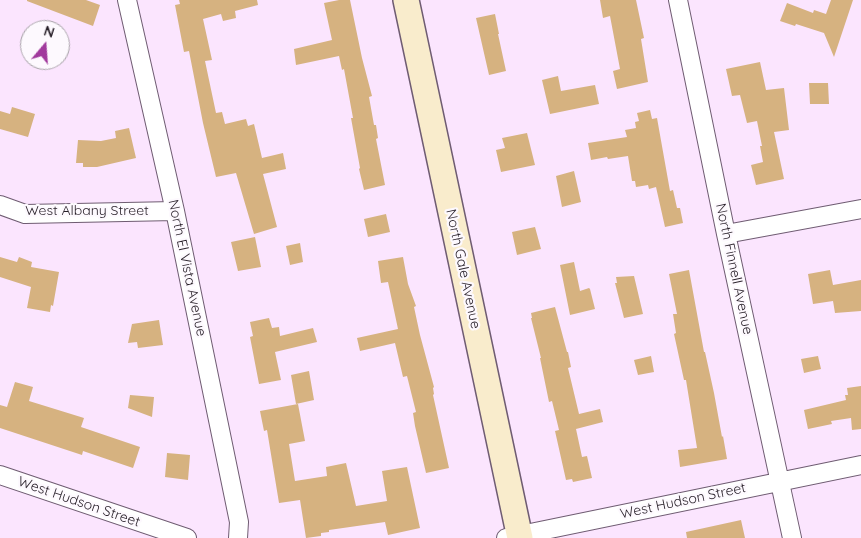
<!DOCTYPE html>
<style>
body{margin:0}
#map{position:relative;width:861px;height:538px;overflow:hidden;background:#fbe5fe;font-family:Quicksand,sans-serif}
canvas{display:block}
.north{position:absolute;left:20px;top:20px;width:50px;height:50px;box-sizing:border-box;background:#fdf9fe;border:1px solid #a7a2a8;border-radius:50%;rotate:18deg;font-size:14px;font-weight:700;line-height:20px;text-align:center;color:#271f28}
.north::after{content:'';display:block;margin:auto;width:18px;height:22px;background:#a13a9d;clip-path:polygon(50% 0,100% 100%,50% 72%,0 100%)}
</style>
<div id="map">
<canvas width="861" height="538"></canvas>
<div class="north">N</div>
</div>
<script>
const g = document.querySelector('canvas').getContext('2d');
g.lineJoin = 'round';
function paint(path, color) {
  g.fillStyle = color;
  g.fill(path, 'evenodd');
}
function poly(rows) {
  const path = new Path2D();
  for (const r of rows) {
    path.moveTo(r[0], r[1]);
    for (let i = 2; i < r.length; i += 2) path.lineTo(r[i], r[i + 1]);
  }
  return path;
}
function stroke(path, color, width, dash) {
  g.strokeStyle = color;
  g.lineWidth = width;
  g.lineCap = dash ? 'butt' : 'round';
  g.setLineDash(dash || []);
  g.stroke(path);
}
function label(font, color, halo, rows, align = 'center') {
  g.font = font + ' Quicksand,sans-serif';
  g.lineWidth = 4.5;
  g.setLineDash([]);
  g.textBaseline = 'middle';
  g.strokeStyle = halo;
  g.fillStyle = color;
  for (const [text, x, y, turn = 0] of rows) {
    g.save();
    g.translate(x, y);
    g.rotate((+turn || 0) * Math.PI / 180);
    g.textAlign = isNaN(turn) ? turn : align;
    if (halo) g.strokeText(text, 0, 0);
    g.fillText(text, 0, 0);
    g.restore();
  }
}
const building = poly([
 [27,0,86,0,100,5,93,26,27,1],
 [179,0,257,0,258,5,235,11,236,18,223,21,221,14,203,19,212,60,205,61,216,113,222,112,225,124,246,119,248,126,254,124,262,158,283,153,286,169,263,174,277,227,254,234,236,173,216,177,203,123,189,51,184,52,175,5,180,4],
 [339,0,350,0,362,58,372,96,369,97,374,125,376,125,378,138,376,139,385,185,364,190,359,169,360,168,351,118,353,118,344,69,342,70,339,56,296,65,294,49,332,40,324,3],
 [600,0,636,0,644,38,641,39,648,82,617,89,613,71,620,69,610,16,603,18],
 [831,0,853,0,834,57,824,33,796,24,795,26,780,21,787,3,813,13,814,10,826,14],
 [495,14,499,34,498,34,506,71,489,75,476,18],
 [760,62,766,90,784,88,789,130,774,132,784,179,756,185,751,165,763,162,760,146,762,146,757,121,747,123,740,95,732,96,726,69],
 [558,76,561,91,595,85,599,104,550,114,542,80],
 [809,83,828,83,829,104,810,104],
 [12,107,35,114,28,137,0,129,0,111,10,114],
 [650,110,652,119,657,118,670,191,673,190,677,208,680,208,683,223,665,227,656,187,649,189,648,185,636,187,635,181,632,181,628,156,608,159,607,157,591,160,588,143,627,137,625,130,636,128,635,122,639,121,637,113],
 [129,128,136,158,97,167,83,167,83,163,76,163,78,140,101,141,116,138,115,131],
 [527,133,535,165,501,172,496,150,505,148,502,138],
 [574,171,581,202,562,207,556,176],
 [386,214,390,232,368,237,364,219],
 [535,227,541,249,517,255,512,232],
 [255,237,261,267,238,271,231,242],
 [300,243,303,262,290,265,286,246],
 [0,257,17,262,19,257,32,262,31,267,59,272,53,306,51,305,50,312,27,308,31,287,0,277],
 [403,257,408,284,416,306,414,307,420,335,434,387,433,388,434,394,433,395,449,468,426,473,415,426,413,413,416,412,407,376,403,377,395,343,360,351,357,338,398,329,388,282,381,283,378,261],
 [574,262,580,291,589,288,590,289,595,309,570,315,560,265],
 [689,270,704,352,705,352,714,393,722,437,723,436,727,459,680,467,678,450,697,448,686,380,684,380,674,334,676,333,673,314,677,314,669,274],
 [830,270,833,285,861,280,861,311,835,313,833,301,813,304,808,274],
 [634,276,643,314,624,318,615,283,617,283,616,277],
 [555,307,567,352,568,352,571,367,568,368,579,414,600,409,603,422,576,429,582,457,587,456,592,478,573,482,572,479,566,480,555,431,559,430,552,401,549,402,540,358,541,358,531,318,532,318,531,313],
 [269,318,272,328,279,327,280,336,313,328,317,342,275,352,281,380,259,384,250,337,253,336,250,322],
 [159,320,163,345,138,348,137,342,128,343,132,324],
 [651,356,654,372,638,375,634,360],
 [818,356,821,369,804,373,801,359],
 [309,371,314,400,296,404,291,375],
 [15,382,33,387,29,401,84,418,81,427,140,447,133,468,83,451,82,455,0,428,0,405,7,407],
 [861,386,861,429,852,430,851,418,831,421,832,424,808,429,804,410,846,400,845,395,848,395,847,388],
 [130,395,154,397,152,417,128,408],
 [298,404,305,441,289,444,295,481,327,476,326,467,346,463,356,506,387,501,382,471,407,467,420,528,388,535,385,522,329,530,329,532,321,533,321,536,306,538,300,500,279,503,267,430,264,431,260,411],
 [167,453,190,455,188,480,165,477],
 [741,520,745,538,687,538,686,532]
]);
const street = poly([
 [127,0,175,211,239,522,238,538],
 [678,0,726,234,792,538],
 [0,205,25,214,175,211],
 [726,234,861,209],
 [0,475,187,538],
 [506,538,861,465]
]);
const secondary = poly([
 [406,0,520,538]
]);
const streetNames = [
 ["West Albany Street",87,211],
 ["North El Vista Avenue",187,268,78],
 ["North Gale Avenue",463,269,78],
 ["North Finnell Avenue",734,269,78],
 ["West Hudson Street",683,501,-12],
 ["West Hudson Street",79,502,19]
];
paint(building, '#d6b280');
stroke(street, '#6f5c72', 20);
stroke(secondary, '#6f5c72', 28);
stroke(street, '#fff', 18);
stroke(secondary, '#f9eccc', 25);
label('14px', '#271f28', '#fdf9fe', streetNames);
</script>
